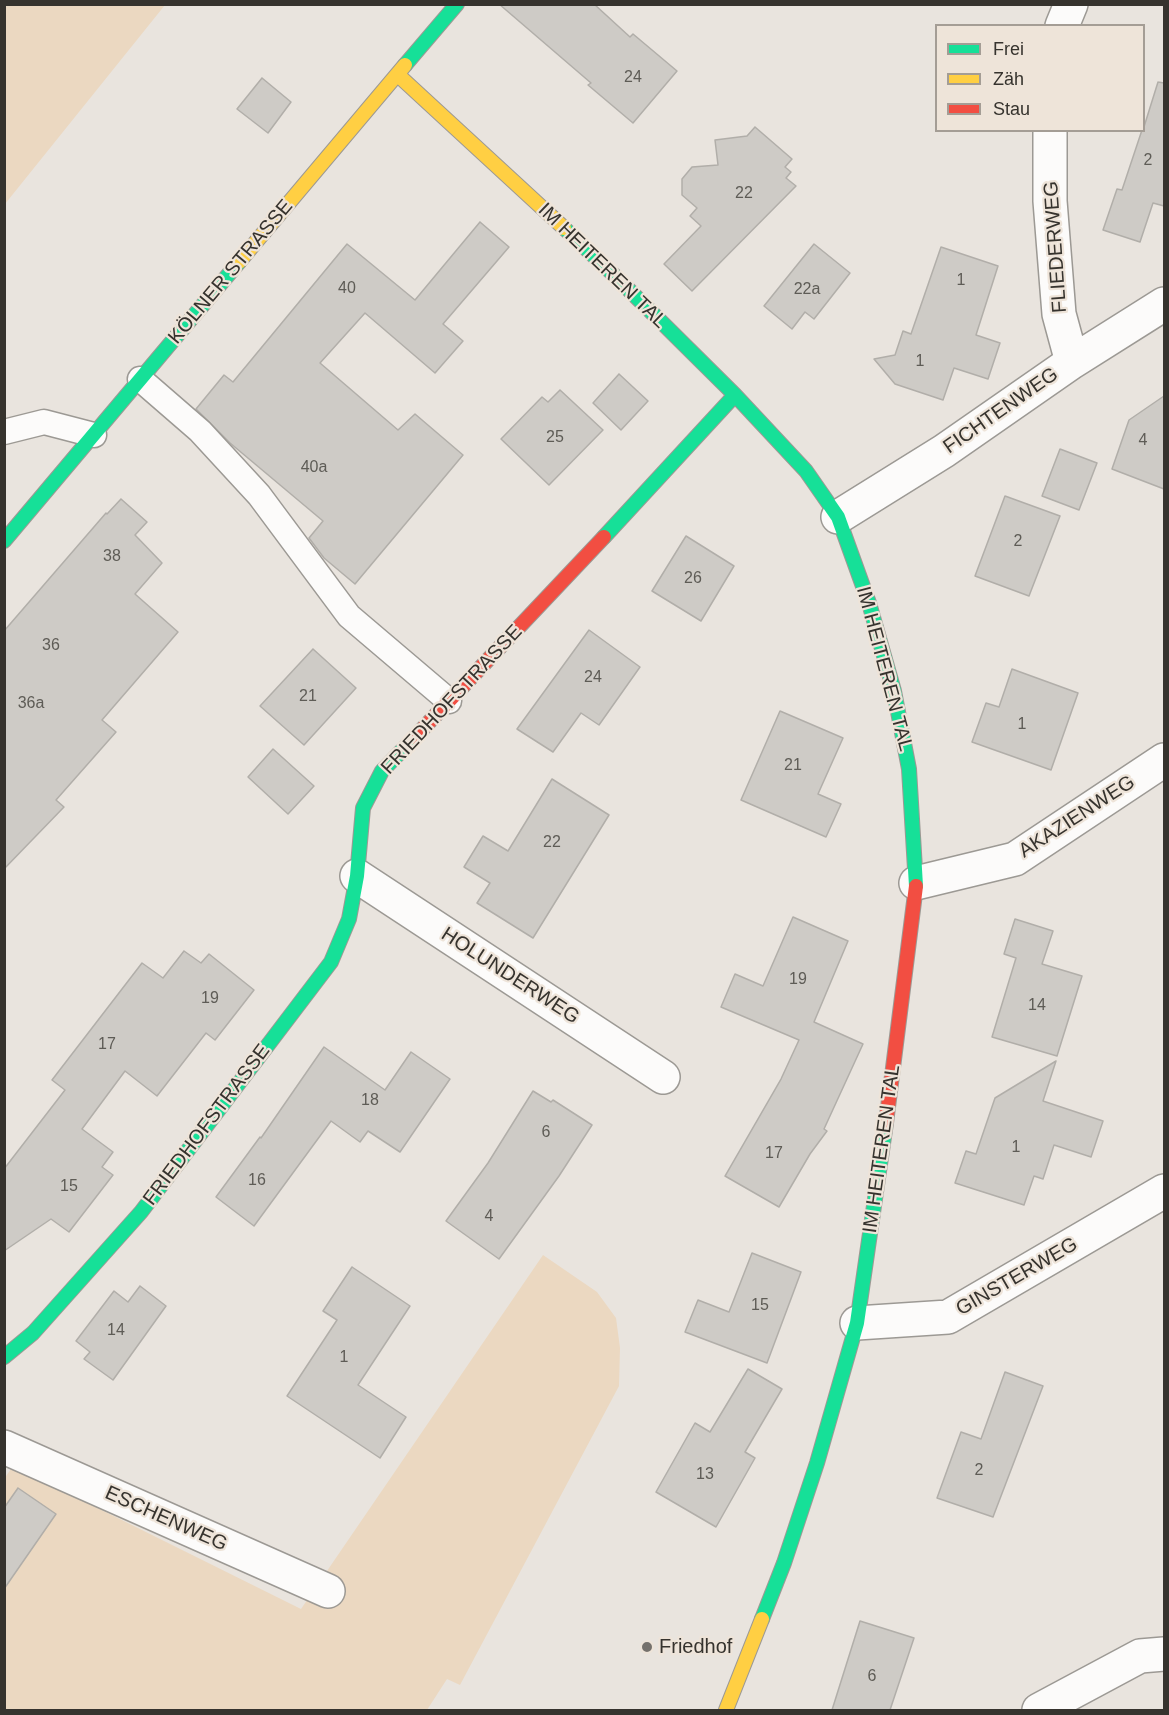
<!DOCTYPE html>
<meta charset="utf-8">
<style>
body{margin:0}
#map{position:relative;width:1169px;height:1715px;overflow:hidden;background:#e9e4de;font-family:Arial,sans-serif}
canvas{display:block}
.frame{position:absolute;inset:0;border:6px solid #36332e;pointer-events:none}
.legend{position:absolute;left:935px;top:24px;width:210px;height:108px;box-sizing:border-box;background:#eee4d9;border:2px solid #a49d95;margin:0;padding:8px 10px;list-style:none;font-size:18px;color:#36332e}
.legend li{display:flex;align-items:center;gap:12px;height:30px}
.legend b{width:30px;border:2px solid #a49d95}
</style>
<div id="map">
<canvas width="1169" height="1715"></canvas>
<div class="frame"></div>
<ul class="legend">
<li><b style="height:8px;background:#16e098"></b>Frei</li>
<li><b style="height:8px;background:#ffcf43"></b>Zäh</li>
<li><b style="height:8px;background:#f24e42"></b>Stau</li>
</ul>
</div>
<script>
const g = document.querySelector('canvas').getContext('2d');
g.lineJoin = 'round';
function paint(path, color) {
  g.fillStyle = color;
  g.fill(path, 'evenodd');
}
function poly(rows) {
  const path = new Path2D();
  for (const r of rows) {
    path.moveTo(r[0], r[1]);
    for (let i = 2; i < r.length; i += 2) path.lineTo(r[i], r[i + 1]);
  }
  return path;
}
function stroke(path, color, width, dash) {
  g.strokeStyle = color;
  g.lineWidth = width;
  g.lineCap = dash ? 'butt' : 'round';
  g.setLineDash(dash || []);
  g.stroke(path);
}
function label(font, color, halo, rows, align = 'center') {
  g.font = font + ' Arial,sans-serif';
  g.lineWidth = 4.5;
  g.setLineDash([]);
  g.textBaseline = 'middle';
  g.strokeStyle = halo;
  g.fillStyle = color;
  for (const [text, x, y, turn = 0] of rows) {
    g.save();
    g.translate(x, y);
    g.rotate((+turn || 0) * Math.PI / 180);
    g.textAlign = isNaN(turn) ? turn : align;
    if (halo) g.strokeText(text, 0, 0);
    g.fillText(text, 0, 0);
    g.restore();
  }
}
const green = poly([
 [5,4,165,5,5,204,4,5],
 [543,1255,597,1292,616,1318,620,1348,619,1386,460,1685,447,1679,427,1710,5,1710,4,1479,13,1466,301,1609]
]);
const building = poly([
 [499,4,594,4,630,37,633,34,677,71,633,123,588,85,591,83,499,4],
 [262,78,291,102,268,133,237,109,262,78],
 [1158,82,1164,83,1164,206,1153,203,1140,242,1103,230,1117,189,1122,190,1142,130,1143,130,1158,82],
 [755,127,792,159,785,167,791,172,786,178,796,186,692,291,664,264,701,226,690,216,697,208,682,195,682,179,692,167,718,165,715,140,747,136,755,127],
 [480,222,509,247,443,324,463,341,435,373,365,313,320,363,398,430,415,414,463,455,355,584,324,558,309,538,323,521,230,443,196,409,224,375,233,382,347,244,415,300,480,222],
 [814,244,850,273,814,319,805,312,792,329,764,306,814,244],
 [941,247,998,266,976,335,1000,343,988,379,954,368,943,400,895,384,874,359,895,355,903,331,911,334,941,247],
 [619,374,648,401,621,430,593,403,619,374],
 [560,390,603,430,549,485,501,439,542,397,548,402,560,390],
 [1164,396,1164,489,1112,469,1129,420,1164,396],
 [1060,449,1097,463,1079,510,1042,496,1060,449],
 [1005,496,1060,516,1029,596,975,576,1005,496],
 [121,499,147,522,135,535,162,563,135,594,178,632,102,720,116,732,56,800,64,807,4,869,4,631,106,513,107,514,121,499],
 [686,536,734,566,701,621,652,591,686,536],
 [589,630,640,667,599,725,581,713,553,752,517,729,589,630],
 [313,649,356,688,304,745,260,706,313,649],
 [1012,669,1078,693,1051,770,972,742,986,703,999,707,1012,669],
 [780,711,843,738,818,794,841,804,826,837,741,800,780,711],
 [273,749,314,786,288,814,248,777,273,749],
 [552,779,609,815,533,938,477,903,490,883,464,867,483,836,508,851,552,779],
 [793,917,848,941,814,1022,863,1044,824,1129,827,1131,810,1154,779,1207,725,1176,781,1079,799,1040,721,1007,735,974,763,986,793,917],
 [1015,919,1053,931,1042,964,1082,976,1057,1056,992,1037,1016,958,1004,954,1015,919],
 [184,951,201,963,209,954,254,990,215,1040,206,1033,157,1096,125,1071,82,1129,113,1152,102,1167,113,1175,69,1232,51,1219,4,1251,4,1169,65,1090,52,1080,142,963,163,978,184,951],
 [324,1047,385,1090,411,1052,450,1079,400,1152,368,1131,360,1142,331,1121,254,1226,216,1197,260,1137,261,1138,324,1047],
 [1056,1061,1043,1101,1103,1121,1091,1157,1054,1145,1043,1179,1034,1176,1024,1205,955,1183,966,1151,976,1154,995,1098,1056,1061],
 [533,1091,551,1102,553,1100,592,1125,559,1176,499,1259,446,1221,488,1163,533,1091],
 [752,1253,801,1272,767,1363,685,1332,698,1300,729,1312,752,1253],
 [352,1267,410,1306,358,1385,406,1417,380,1458,287,1396,337,1320,323,1311,352,1267],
 [140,1286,166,1306,113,1380,84,1359,90,1352,76,1341,114,1291,128,1302,140,1286],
 [748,1369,782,1389,745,1452,755,1458,716,1527,656,1492,695,1423,710,1432,748,1369],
 [1005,1372,1043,1386,993,1517,937,1498,961,1432,981,1439,1005,1372],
 [18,1488,56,1514,4,1589,4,1508,18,1488],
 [860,1621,914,1638,890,1710,832,1710,860,1621]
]);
const lane = poly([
 [140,379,200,431,259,495,349,616,449,701],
 [4,432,44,422,94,435]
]);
const street = poly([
 [1062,26,1071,4],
 [1050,130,1050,201,1059,314,1072,362],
 [838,517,944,451,1072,362,1164,304],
 [357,876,663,1077],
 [916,883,1015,859,1164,760],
 [857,1323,948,1317,1164,1191],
 [4,1447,328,1591],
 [1039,1710,1140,1656,1164,1654]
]);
const fast = poly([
 [405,65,457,4],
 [564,228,615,276,735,395,806,471,838,517,869,603,894,691,909,769,916,886],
 [604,537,735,395],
 [4,541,239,262],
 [4,1357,33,1333,141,1212,331,962,349,919,357,876,363,808,382,771,415,737],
 [762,1619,784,1563,817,1463,857,1323,886,1123]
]);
const slow = poly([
 [398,75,564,228],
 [239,262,405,65],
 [726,1710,762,1619]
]);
const jam = poly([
 [415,737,604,537],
 [886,1123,916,886]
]);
const markers = [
 [647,1647,6,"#75716c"]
];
const numberNames = [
 ["24",633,78],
 ["2",1148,161],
 ["22",744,194],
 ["1",961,281],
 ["40",347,289],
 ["22a",807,290],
 ["1",920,362],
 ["25",555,438],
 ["4",1143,441],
 ["40a",314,468],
 ["2",1018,542],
 ["38",112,557],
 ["26",693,579],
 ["36",51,646],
 ["24",593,678],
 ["21",308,697],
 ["36a",31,704],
 ["1",1022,725],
 ["21",793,766],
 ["22",552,843],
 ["19",798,980],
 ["19",210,999],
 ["14",1037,1006],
 ["17",107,1045],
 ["18",370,1101],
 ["6",546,1133],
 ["1",1016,1148],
 ["17",774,1154],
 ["16",257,1181],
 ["15",69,1187],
 ["4",489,1217],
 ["15",760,1306],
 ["14",116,1331],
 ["1",344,1358],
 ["2",979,1471],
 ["13",705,1475],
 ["6",872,1677]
];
const streetNames = [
 ["FLIEDERWEG",1056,247,-94],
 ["IM HEITEREN TAL",602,266,44],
 ["KÖLNER STRASSE",231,272,-50],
 ["FICHTENWEG",1001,411,-35],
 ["IM HEITEREN TAL",884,669,75],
 ["FRIEDHOFSTRASSE",452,700,-47],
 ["AKAZIENWEG",1077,817,-33],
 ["HOLUNDERWEG",510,976,33],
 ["FRIEDHOFSTRASSE",207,1125,-53],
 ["IM HEITEREN TAL",882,1149,-82],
 ["GINSTERWEG",1017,1277,-30],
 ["ESCHENWEG",166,1519,24]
];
const poiNames = [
 ["Friedhof",659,1647]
];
paint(green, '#ebd8c1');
paint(building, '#cecbc6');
stroke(building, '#b1aea9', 1.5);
stroke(lane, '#9c9994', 27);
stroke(street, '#9c9994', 36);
stroke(fast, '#9c9994', 16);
stroke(slow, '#9c9994', 16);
stroke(jam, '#9c9994', 16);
stroke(lane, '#fcfbfa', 24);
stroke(street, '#fcfbfa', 33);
stroke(fast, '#16e098', 14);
stroke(slow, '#ffcf43', 14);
stroke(jam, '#f24e42', 14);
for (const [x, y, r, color] of markers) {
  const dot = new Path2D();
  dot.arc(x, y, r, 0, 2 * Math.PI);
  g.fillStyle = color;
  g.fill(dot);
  stroke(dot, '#eee4d9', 2);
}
label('16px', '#5e5c56', null, numberNames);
label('20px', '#36332e', '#eee4d9', streetNames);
label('20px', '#36332e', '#eee4d9', poiNames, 'left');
</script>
